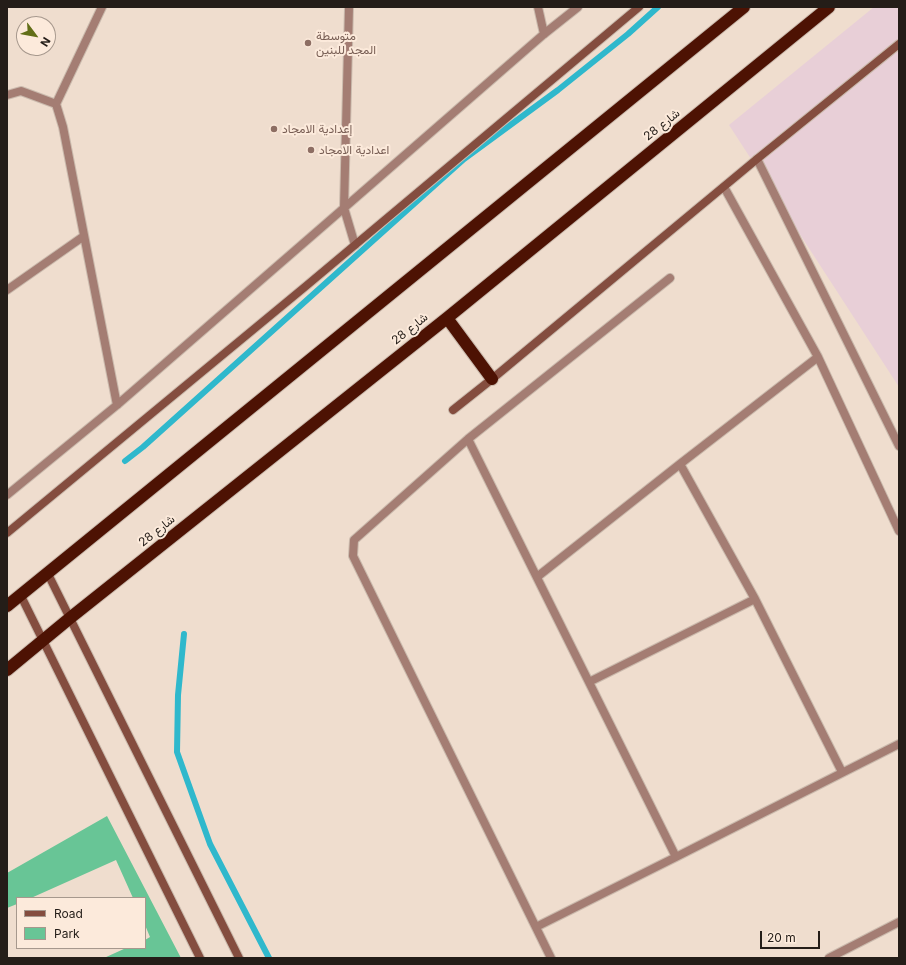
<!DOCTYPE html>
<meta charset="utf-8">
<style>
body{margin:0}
#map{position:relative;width:906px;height:965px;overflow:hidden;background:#efddce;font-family:Inter,sans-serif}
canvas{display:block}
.frame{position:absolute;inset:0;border:8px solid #241d18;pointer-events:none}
.legend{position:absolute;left:16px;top:897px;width:130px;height:52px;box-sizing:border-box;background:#fceadb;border:1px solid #a6988d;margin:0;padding:5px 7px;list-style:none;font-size:12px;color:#241d18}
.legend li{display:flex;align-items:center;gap:8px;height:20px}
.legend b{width:20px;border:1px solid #a6988d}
.north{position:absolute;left:16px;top:16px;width:40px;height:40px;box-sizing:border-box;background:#fceadb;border:1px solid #a6988d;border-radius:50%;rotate:122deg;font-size:11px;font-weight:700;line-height:16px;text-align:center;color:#241d18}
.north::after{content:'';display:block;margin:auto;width:14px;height:18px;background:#626e17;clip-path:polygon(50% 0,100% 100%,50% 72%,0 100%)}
.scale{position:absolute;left:760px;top:931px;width:60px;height:18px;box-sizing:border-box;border:2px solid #241d18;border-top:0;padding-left:5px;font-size:12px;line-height:14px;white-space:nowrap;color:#241d18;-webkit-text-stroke:3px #fceadb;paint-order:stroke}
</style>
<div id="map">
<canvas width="906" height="965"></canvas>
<div class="frame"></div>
<ul class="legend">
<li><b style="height:5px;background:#844d3f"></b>Road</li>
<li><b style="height:11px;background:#68c596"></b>Park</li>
</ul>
<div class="north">N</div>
<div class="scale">20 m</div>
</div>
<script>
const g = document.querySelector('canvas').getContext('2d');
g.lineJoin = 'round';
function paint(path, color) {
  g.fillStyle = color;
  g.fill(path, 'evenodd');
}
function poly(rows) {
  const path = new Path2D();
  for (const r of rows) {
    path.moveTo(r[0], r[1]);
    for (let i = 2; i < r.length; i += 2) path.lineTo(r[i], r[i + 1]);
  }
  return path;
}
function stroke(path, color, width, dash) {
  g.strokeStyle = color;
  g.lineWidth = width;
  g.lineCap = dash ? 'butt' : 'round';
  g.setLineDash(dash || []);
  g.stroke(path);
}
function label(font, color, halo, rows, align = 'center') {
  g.font = font + ' Inter,Vazirmatn,sans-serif';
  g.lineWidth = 4;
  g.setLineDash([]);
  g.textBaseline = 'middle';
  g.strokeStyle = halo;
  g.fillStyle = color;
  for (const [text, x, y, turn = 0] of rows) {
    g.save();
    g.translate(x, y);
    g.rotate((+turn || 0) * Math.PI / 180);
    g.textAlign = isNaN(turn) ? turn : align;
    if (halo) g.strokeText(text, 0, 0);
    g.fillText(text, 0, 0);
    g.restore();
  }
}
const commercial = poly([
 [874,7,899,7,899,387,729,125]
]);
const green = poly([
 [107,816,181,958,104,958,126,948,145,948,145,940,150,937,145,925,145,898,133,898,116,860,31,898,17,898,17,904,7,908,7,873]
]);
const stream = poly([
 [125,461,143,447,464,159,558,90,628,34,658,7],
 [184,634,178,695,177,752,210,844,269,958]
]);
const street = poly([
 [102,7,56,104,63,127,117,405],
 [349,7,344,208,355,245],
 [538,7,544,34],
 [7,95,21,91,56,104],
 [757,159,899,446],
 [724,187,818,357,899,531],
 [7,290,84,236],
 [468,439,676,857],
 [680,464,755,599,842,772],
 [7,495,117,405,344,208,544,34,578,7],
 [537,577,680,464,818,357],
 [589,682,755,599],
 [536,927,676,857,899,744],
 [551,958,353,556,354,540,468,439,670,278],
 [829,958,899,922]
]);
const secondary = poly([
 [453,410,492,379,757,159,899,44],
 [7,533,306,286,639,7],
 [47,572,239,958],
 [20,594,200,958]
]);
const highway = poly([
 [447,318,492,379],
 [7,606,744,7],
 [7,670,70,618,447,318,829,7]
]);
const markers = [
 [308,43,4,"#8d6e63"],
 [274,129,4,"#8d6e63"],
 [311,150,4,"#8d6e63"]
];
const educationNames = [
 ["متوسطة",316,36],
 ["المجد للبنين",316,50],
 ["إعدادية الامجاد",282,129],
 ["اعدادية الامجاد",319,150]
];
const streetNames = [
 ["شارع 28",662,125,-39],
 ["شارع 28",410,329,-39],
 ["شارع 28",157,531,-39]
];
paint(commercial, '#e8cfd7');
paint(green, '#68c596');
stroke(stream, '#2fb8cc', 6);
stroke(street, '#cabaad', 10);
stroke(secondary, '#cabaad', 10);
stroke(highway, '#cabaad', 14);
stroke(street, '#a47d73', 8);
stroke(secondary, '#844d3f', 8);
stroke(highway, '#4d1203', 12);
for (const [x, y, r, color] of markers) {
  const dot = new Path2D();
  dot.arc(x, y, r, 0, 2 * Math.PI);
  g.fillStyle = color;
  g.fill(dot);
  stroke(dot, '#fceadb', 1.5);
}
label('12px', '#785e54', '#fceadb', educationNames, 'left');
label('12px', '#241d18', '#fceadb', streetNames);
</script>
